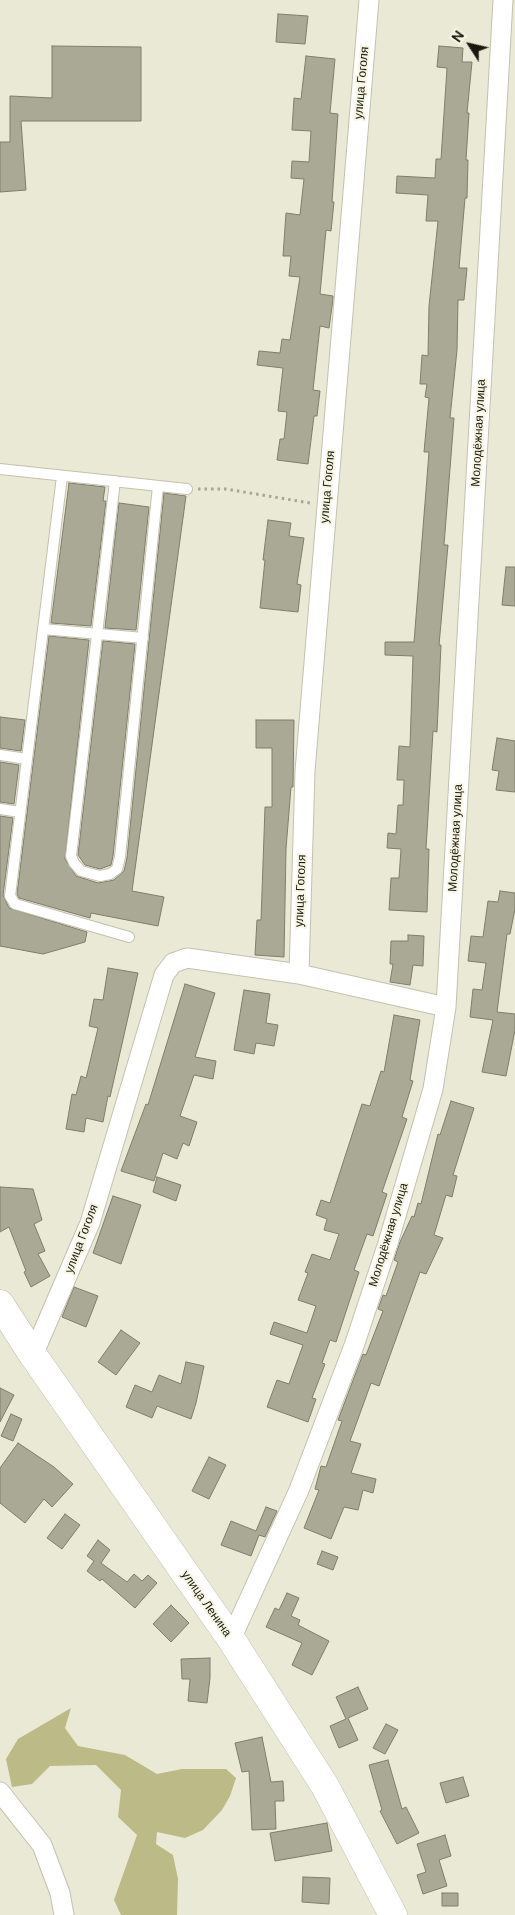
<!DOCTYPE html>
<meta charset="utf-8">
<style>
body{margin:0}
#map{position:relative;width:515px;height:1915px;overflow:hidden;background:#e9e9d5;font-family:"DM Sans",sans-serif}
canvas{display:block}
.north{position:absolute;left:445px;top:20px;width:50px;height:50px;-webkit-text-stroke:4px #f7f6e2;paint-order:stroke;rotate:305deg;font-size:14px;font-weight:700;line-height:20px;text-align:center;color:#191912}
.north::after{content:'';display:block;margin:auto;width:18px;height:22px;background:#191912;clip-path:polygon(50% 0,100% 100%,50% 72%,0 100%)}
</style>
<div id="map">
<canvas width="515" height="1915"></canvas>
<div class="north">N</div>
</div>
<script>
const g = document.querySelector('canvas').getContext('2d');
g.lineJoin = 'round';
function paint(path, color) {
  g.fillStyle = color;
  g.fill(path, 'evenodd');
}
function poly(rows) {
  const path = new Path2D();
  for (const r of rows) {
    path.moveTo(r[0], r[1]);
    for (let i = 2; i < r.length; i += 2) path.lineTo(r[i], r[i + 1]);
  }
  return path;
}
function stroke(path, color, width, dash) {
  g.strokeStyle = color;
  g.lineWidth = width;
  g.lineCap = dash ? 'butt' : 'round';
  g.setLineDash(dash || []);
  g.stroke(path);
}
function label(font, color, halo, rows, align = 'center') {
  g.font = font + ' "DM Sans",sans-serif';
  g.lineWidth = 4;
  g.setLineDash([]);
  g.textBaseline = 'middle';
  g.strokeStyle = halo;
  g.fillStyle = color;
  for (const [text, x, y, turn = 0] of rows) {
    g.save();
    g.translate(x, y);
    g.rotate((+turn || 0) * Math.PI / 180);
    g.textAlign = isNaN(turn) ? turn : align;
    if (halo) g.strokeText(text, 0, 0);
    g.fillText(text, 0, 0);
    g.restore();
  }
}
const forest = poly([
 [71,1708,65,1728,78,1746,125,1755,157,1774,182,1769,226,1769,236,1778,230,1796,222,1810,203,1830,185,1838,157,1832,156,1844,173,1855,178,1879,177,1915,121,1915,114,1900,137,1835,118,1817,121,1790,96,1765,50,1766,32,1784,12,1787,6,1759,18,1739]
]);
const building = poly([
 [278,14,308,16,305,44,276,42,278,14],
 [52,46,141,47,141,121,21,121,26,190,0,192,0,142,10,142,10,96,52,98,52,46],
 [439,46,463,48,462,62,472,62,467,113,469,113,466,160,468,160,467,198,465,198,459,268,467,268,464,300,458,300,457,350,450,418,454,418,444,545,448,545,439,645,441,645,437,732,433,731,426,849,429,849,427,912,389,910,391,878,399,878,401,849,387,848,388,833,396,834,398,805,403,805,404,780,397,780,399,746,410,747,413,656,385,655,385,642,414,642,429,452,424,452,429,398,425,397,427,384,420,384,422,355,428,356,429,306,438,221,426,221,428,195,396,193,397,176,435,178,436,159,441,159,447,68,437,67,439,46],
 [306,56,335,59,330,113,338,114,332,202,334,202,331,231,326,230,320,294,333,296,333,299,329,328,320,326,313,390,320,391,317,416,314,416,308,464,277,460,280,439,284,439,287,412,278,411,283,368,257,365,259,351,280,353,282,339,290,340,300,277,289,276,291,256,283,256,286,213,300,215,304,179,291,178,292,161,309,162,311,131,292,130,294,98,301,99,306,56],
 [69,483,105,487,103,501,106,501,91,626,51,623,69,483],
 [164,493,186,496,132,891,164,897,158,926,91,913,90,918,19,898,17,894,49,636,89,640,65,859,76,876,98,883,114,880,124,871,127,858,164,493],
 [119,503,149,507,136,630,105,628,119,503],
 [268,520,291,523,289,536,304,538,297,584,301,585,298,612,260,608,265,560,263,560,268,520],
 [506,567,515,567,515,606,502,605,506,567],
 [103,641,135,644,113,856,111,865,100,869,85,865,78,855,103,641],
 [0,717,25,720,21,751,0,748,0,717],
 [256,720,294,720,293,787,291,787,286,849,284,957,255,955,257,920,261,920,265,807,272,807,272,748,256,748,256,720],
 [497,738,515,741,515,792,496,790,499,771,492,770,497,738],
 [0,762,19,765,14,804,0,802,0,762],
 [0,816,13,818,3,895,9,908,87,932,85,942,43,954,0,946,0,816],
 [500,891,515,893,515,909,510,934,507,934,497,1012,515,1014,515,1030,506,1076,482,1072,493,1020,470,1017,473,989,482,990,486,963,468,961,471,936,483,937,488,901,498,902,500,891],
 [408,935,424,936,423,966,413,965,410,985,390,982,393,964,390,964,391,941,408,941,408,935],
 [108,968,138,973,110,1097,108,1096,103,1122,86,1118,84,1132,66,1129,72,1094,76,1095,81,1076,86,1078,89,1066,98,1028,89,1026,94,999,103,1000,108,968],
 [185,984,215,993,195,1057,216,1061,213,1079,194,1075,180,1116,197,1122,189,1146,183,1143,177,1159,163,1153,154,1181,121,1171,146,1104,148,1105,185,984],
 [244,990,270,994,266,1023,278,1025,274,1046,256,1043,254,1054,234,1050,244,990],
 [394,1015,420,1020,410,1080,413,1081,402,1117,407,1119,382,1192,387,1194,373,1236,367,1234,354,1270,359,1272,336,1342,330,1340,322,1363,325,1364,312,1398,316,1399,308,1422,267,1407,277,1380,289,1384,303,1345,270,1334,274,1322,307,1333,316,1306,298,1300,308,1273,305,1272,312,1254,330,1260,339,1234,324,1230,327,1219,316,1215,321,1200,330,1203,362,1104,370,1106,381,1071,384,1072,394,1015],
 [451,1101,474,1108,453,1175,457,1176,452,1197,446,1195,434,1235,443,1238,426,1274,420,1272,379,1386,371,1383,350,1441,361,1444,351,1473,376,1479,373,1493,363,1490,358,1510,344,1507,331,1539,304,1528,319,1490,315,1489,321,1466,326,1467,342,1421,338,1420,363,1354,366,1355,383,1311,378,1309,383,1295,386,1296,398,1262,394,1260,400,1242,412,1216,414,1217,418,1203,421,1204,438,1134,440,1135,451,1101],
 [157,1177,181,1185,176,1201,153,1192,157,1177],
 [0,1187,33,1189,42,1220,34,1224,45,1251,38,1254,50,1276,31,1287,24,1272,26,1271,9,1227,0,1232,0,1187],
 [113,1196,141,1205,121,1264,93,1253,113,1196],
 [74,1287,98,1296,86,1327,62,1317,74,1287],
 [121,1330,140,1343,116,1375,98,1362,121,1330],
 [186,1362,204,1366,196,1403,191,1419,157,1406,152,1418,126,1407,135,1385,152,1392,159,1375,181,1384,186,1362],
 [0,1388,14,1395,0,1422,0,1388],
 [11,1414,22,1419,13,1441,1,1436,11,1414],
 [18,1443,54,1467,73,1484,52,1507,44,1499,25,1523,0,1503,0,1468,18,1443],
 [209,1457,226,1465,209,1499,192,1491,209,1457],
 [266,1507,277,1511,265,1537,259,1535,251,1556,221,1545,231,1521,256,1531,266,1507],
 [65,1514,80,1525,62,1549,47,1538,65,1514],
 [98,1540,110,1550,101,1563,127,1582,134,1574,142,1581,148,1575,157,1583,135,1608,102,1579,100,1581,87,1571,94,1561,87,1556,98,1540],
 [322,1551,338,1557,333,1570,317,1564,322,1551],
 [287,1593,299,1598,291,1616,300,1620,298,1625,329,1641,312,1675,292,1665,302,1643,266,1627,275,1608,279,1610,287,1593],
 [171,1605,189,1623,171,1642,153,1624,171,1605],
 [210,1658,210,1678,207,1703,188,1701,190,1679,182,1679,181,1659,210,1658],
 [358,1687,368,1709,348,1718,358,1740,339,1748,330,1726,346,1719,336,1697,358,1687],
 [386,1724,398,1730,385,1754,373,1748,386,1724],
 [262,1737,271,1782,283,1781,284,1801,275,1801,276,1829,252,1830,249,1771,242,1772,235,1743,262,1737],
 [388,1760,402,1809,406,1807,419,1833,397,1844,380,1811,382,1810,369,1765,388,1760],
 [463,1777,469,1796,446,1803,440,1783,463,1777],
 [327,1823,332,1851,275,1861,270,1833,327,1823],
 [445,1835,451,1856,439,1860,447,1886,423,1894,417,1875,426,1872,417,1844,445,1835],
 [303,1877,330,1878,329,1904,302,1902,303,1877],
 [442,1893,458,1893,458,1906,442,1906,442,1893]
]);
const path = poly([
 [198,489,226,489,310,503]
]);
const service = poly([
 [0,469,187,489],
 [62,476,10,896,15,904,129,937],
 [115,481,71,856,74,863,81,871,100,876,110,874,117,869,120,857,158,486],
 [43,629,143,638],
 [0,755,27,759],
 [0,809,20,812]
]);
const minor = poly([
 [299,974,305,771,369,0],
 [33,1355,90,1223,164,975,173,963,187,958,299,974,446,1007],
 [231,1639,299,1490,355,1343,388,1243,433,1089,446,1007,503,0],
 [0,1792,42,1845,60,1893,64,1915]
]);
const secondary = poly([
 [0,1304,33,1355,231,1639,325,1786,393,1915]
]);
const streetNames = [
 ["улица Гоголя",362,83,-85],
 ["Молодёжная улица",479,433,-87],
 ["улица Гоголя",328,487,-85],
 ["Молодёжная улица",456,838,-87],
 ["улица Гоголя",301,891,-88],
 ["Молодёжная улица",389,1235,-73],
 ["улица Гоголя",82,1239,-69],
 ["улица Ленина",206,1604,55]
];
paint(forest, '#bcbb87');
paint(building, '#aaa996');
stroke(building, '#7e7e6c', 1);
stroke(service, '#c2c2ae', 12);
stroke(minor, '#c2c2ae', 21);
stroke(secondary, '#c2c2ae', 29);
stroke(path, '#a6a696', 3, [2.5, 4]);
stroke(service, '#fff', 10);
stroke(minor, '#fff', 19);
stroke(secondary, '#fff', 28);
label('12px', '#191912', '#f7f6e2', streetNames);
</script>
